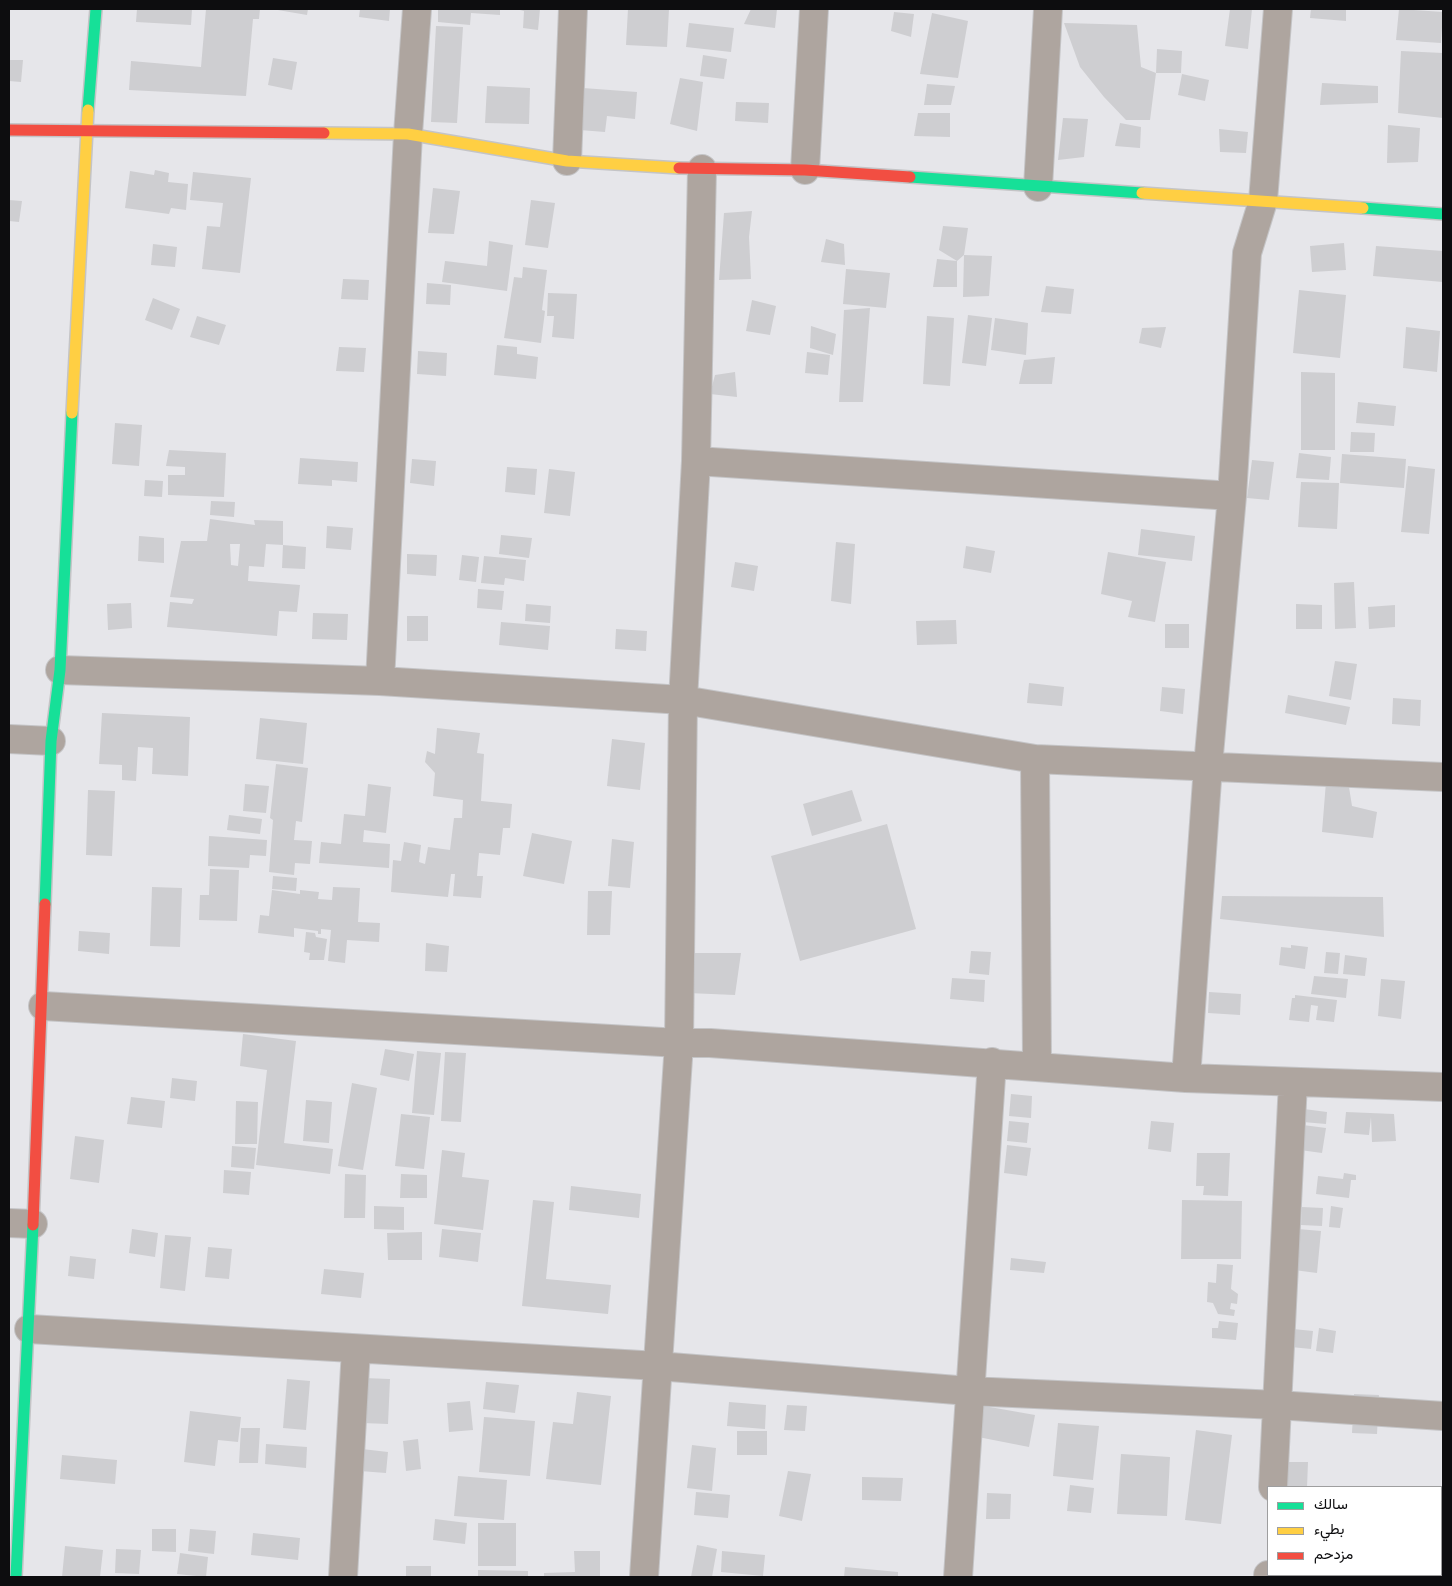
<!DOCTYPE html>
<meta charset="utf-8">
<style>
body{margin:0}
#map{position:relative;width:1452px;height:1586px;overflow:hidden;background:#e6e6ea;font-family:"Zilla Slab",Vazirmatn,serif}
canvas{display:block}
.frame{position:absolute;inset:0;border:10px solid #0d0d0f;pointer-events:none}
.legend{position:absolute;left:1267px;top:1486px;width:175px;height:90px;box-sizing:border-box;background:#fff;border:1px solid #9e9e9f;margin:0;padding:6px 9px;list-style:none;font-size:15px;color:#0d0d0f}
.legend li{display:flex;align-items:center;gap:10px;height:25px}
.legend b{width:25px;border:1px solid #9e9e9f}
</style>
<div id="map">
<canvas width="1452" height="1586"></canvas>
<div class="frame"></div>
<ul class="legend">
<li><b style="height:6px;background:#16e098"></b>سالك</li>
<li><b style="height:6px;background:#ffcf43"></b>بطيء</li>
<li><b style="height:6px;background:#f24e42"></b>مزدحم</li>
</ul>
</div>
<script>
const g = document.querySelector('canvas').getContext('2d');
g.lineJoin = 'round';
function paint(path, color) {
  g.fillStyle = color;
  g.fill(path, 'evenodd');
}
function poly(rows) {
  const path = new Path2D();
  for (const r of rows) {
    path.moveTo(r[0], r[1]);
    for (let i = 2; i < r.length; i += 2) path.lineTo(r[i], r[i + 1]);
  }
  return path;
}
function stroke(path, color, width, dash) {
  g.strokeStyle = color;
  g.lineWidth = width;
  g.lineCap = dash ? 'butt' : 'round';
  g.setLineDash(dash || []);
  g.stroke(path);
}
const building = poly([
 [137,9,192,9,191,25,136,22],
 [206,9,260,9,259,19,253,19,246,96,129,90,131,61,201,67],
 [272,9,308,9,307,15],
 [360,9,390,9,389,21,359,17],
 [438,9,500,9,500,15,471,13,470,25,438,22],
 [516,9,540,9,538,30,523,28,524,11],
 [628,9,669,9,667,47,626,45],
 [751,9,777,9,775,28,744,24],
 [1230,9,1252,9,1248,49,1225,46],
 [1311,9,1346,9,1346,21,1310,18],
 [1399,9,1443,12,1441,43,1396,40],
 [894,12,914,14,911,37,891,31],
 [932,13,968,21,958,78,920,74],
 [689,23,734,28,731,52,686,47],
 [1064,23,1137,25,1141,67,1156,73,1150,120,1126,120,1104,97,1080,67],
 [436,26,463,27,457,123,431,122],
 [1157,49,1182,51,1181,73,1156,73],
 [1401,51,1443,53,1443,118,1398,113],
 [703,55,727,59,724,79,700,76],
 [273,58,297,62,292,90,268,85],
 [9,60,23,60,21,82,9,81],
 [1182,74,1209,80,1205,101,1178,95],
 [680,78,703,82,697,131,670,124],
 [1322,83,1378,86,1378,103,1320,105],
 [927,84,955,86,951,105,924,105],
 [487,86,530,88,529,124,485,123],
 [583,88,637,92,635,119,607,116,605,132,580,130],
 [736,102,769,103,768,123,735,121],
 [918,113,950,113,950,137,914,136],
 [1063,118,1088,119,1084,157,1058,160],
 [1120,123,1141,127,1140,148,1115,146],
 [1388,125,1420,128,1418,162,1387,163],
 [1219,129,1248,132,1246,153,1220,152],
 [155,170,169,173,168,182,188,184,186,210,171,208,169,214,125,208,130,171,154,175],
 [193,172,251,178,240,273,202,269,207,226,220,227,223,203,190,200],
 [433,188,460,191,454,234,428,233],
 [9,200,22,201,19,222,9,221],
 [531,200,555,203,548,248,525,245],
 [752,211,749,237,751,279,719,280,724,213],
 [943,226,968,228,964,255,957,261,939,250],
 [826,239,844,244,845,265,821,262],
 [489,241,513,245,507,291,442,282,445,261,487,266],
 [1344,243,1346,270,1312,272,1310,246],
 [153,244,177,247,175,267,151,265],
 [1376,246,1443,251,1443,282,1373,276],
 [964,255,992,256,989,296,963,297],
 [937,259,957,261,957,287,933,287],
 [523,267,547,270,542,310,545,311,541,343,504,338,514,277,522,278],
 [846,269,890,273,886,308,843,304],
 [343,279,369,280,368,300,341,299],
 [427,283,451,285,450,305,426,304],
 [1046,286,1074,289,1071,314,1041,312],
 [1299,290,1346,295,1340,358,1293,353],
 [548,293,577,294,574,339,552,337,554,316,547,316],
 [153,298,180,309,172,330,145,320],
 [752,300,776,306,770,335,746,331],
 [870,308,863,402,839,402,844,310],
 [968,315,992,318,986,366,962,363],
 [197,316,226,325,219,345,190,337],
 [927,316,954,318,950,386,923,384],
 [995,318,1028,323,1026,355,991,350],
 [811,326,836,334,833,355,810,348],
 [1166,327,1161,348,1139,343,1142,328],
 [1406,327,1440,331,1437,372,1403,368],
 [497,345,517,347,517,354,538,357,536,379,494,375],
 [339,347,366,348,364,372,336,371],
 [418,351,447,353,446,376,417,374],
 [807,352,830,355,828,375,805,373],
 [1055,357,1052,384,1019,384,1024,360],
 [735,372,737,397,710,394,715,375],
 [1301,372,1335,373,1335,450,1301,450],
 [1358,402,1396,406,1394,426,1356,423],
 [115,423,142,425,139,466,112,464],
 [1351,432,1375,433,1374,452,1350,452],
 [169,450,226,453,224,497,168,495,168,475,185,475,185,467,166,466],
 [1299,453,1331,457,1329,480,1296,478],
 [1342,454,1406,459,1404,488,1340,483],
 [300,458,358,462,357,482,332,480,332,486,298,484],
 [412,459,436,461,434,486,410,483],
 [1252,460,1274,462,1269,500,1247,498],
 [1408,466,1435,469,1429,534,1401,532],
 [507,467,537,469,535,495,505,492],
 [549,469,575,472,570,516,544,513],
 [145,480,163,481,162,497,144,496],
 [1301,482,1339,483,1337,529,1298,527],
 [211,501,235,502,234,517,210,515],
 [210,519,255,525,254,520,283,521,283,545,266,544,264,567,249,566,248,581,300,585,297,612,279,611,277,636,167,627,170,602,192,604,194,599,170,597,181,541,207,541],
 [230,544,240,544,238,566,231,565],
 [327,526,353,528,351,550,326,548],
 [1141,529,1195,536,1192,561,1138,555],
 [501,535,532,538,529,558,499,554],
 [139,536,164,538,164,563,138,561],
 [836,542,855,544,851,604,831,601],
 [283,545,306,547,305,569,282,568],
 [966,546,995,551,991,573,963,568],
 [1108,552,1166,562,1155,622,1128,617,1132,601,1101,594],
 [407,554,437,555,436,576,407,574],
 [462,555,479,557,476,582,459,580],
 [484,556,526,560,524,581,505,578,504,585,481,583],
 [735,562,758,566,754,591,731,587],
 [1354,582,1356,628,1335,629,1334,583],
 [478,589,504,591,502,610,477,608],
 [131,603,132,628,108,630,107,604],
 [526,604,551,606,550,623,525,621],
 [1296,604,1322,605,1322,629,1296,629],
 [1395,605,1395,627,1369,629,1368,607],
 [313,613,348,614,347,640,312,639],
 [407,616,428,616,428,641,407,641],
 [956,620,957,644,917,645,916,621],
 [501,622,550,626,548,650,499,645],
 [1165,624,1189,624,1189,648,1165,648],
 [616,629,647,631,646,651,615,649],
 [1335,661,1357,664,1351,700,1329,696],
 [1029,683,1064,687,1062,706,1027,703],
 [1162,687,1185,689,1183,714,1160,711],
 [1288,695,1350,707,1346,725,1285,713],
 [1393,698,1421,700,1420,726,1392,724],
 [102,713,190,717,188,776,152,774,153,748,138,747,136,781,122,780,122,765,99,764],
 [260,718,307,723,303,764,256,759],
 [437,728,480,733,477,753,484,754,481,801,512,804,510,828,503,828,500,855,479,853,477,876,483,876,481,898,453,896,455,874,451,874,448,897,391,892,393,860,401,861,404,842,421,845,419,862,425,864,428,847,450,850,454,818,462,818,463,800,433,796,435,773,425,762,427,751,435,754],
 [612,739,645,743,640,790,607,786],
 [276,764,308,768,302,822,296,821,294,840,312,841,310,864,295,863,294,875,269,872,273,820,270,818],
 [1348,781,1352,806,1377,812,1373,838,1322,832,1326,782],
 [245,784,269,786,266,813,243,811],
 [368,784,391,787,386,833,364,830,363,842,390,844,389,868,319,863,321,842,341,844,344,814,365,816],
 [88,790,115,791,112,856,86,855],
 [852,790,862,821,812,836,803,804],
 [229,815,262,819,260,834,227,830],
 [887,824,916,929,800,961,771,856],
 [532,833,572,841,564,884,523,876],
 [209,836,267,840,266,856,250,855,249,868,208,866],
 [612,839,634,842,630,888,608,886],
 [210,869,239,870,237,921,199,920,200,895,209,895],
 [273,876,297,878,296,891,272,889],
 [152,887,182,888,180,947,150,946],
 [333,887,360,888,358,922,380,923,379,942,347,940,345,963,328,961,331,930,321,929,321,934,318,934,318,931,294,928,294,937,258,933,260,915,269,916,272,890,300,894,300,890,319,892,318,899,332,900],
 [588,891,612,891,610,935,587,935],
 [1222,896,1383,897,1384,937,1220,919],
 [79,931,110,933,109,954,78,951],
 [306,932,315,933,316,937,327,939,324,960,309,960,310,953,304,952],
 [426,943,449,946,447,972,425,971],
 [1291,945,1308,947,1305,969,1279,965,1281,947,1291,948],
 [971,951,991,952,989,975,969,973],
 [1326,952,1340,953,1338,974,1324,973],
 [687,953,741,953,735,995,688,993],
 [1345,955,1367,958,1365,976,1343,974],
 [1314,976,1348,979,1346,998,1311,994],
 [952,978,985,980,984,1002,950,999],
 [1381,979,1405,981,1401,1019,1378,1016],
 [1209,992,1241,994,1240,1015,1208,1013],
 [1295,995,1337,1000,1334,1022,1316,1020,1318,1006,1311,1005,1309,1022,1289,1020,1292,998,1295,998],
 [243,1034,296,1041,284,1143,333,1149,330,1174,256,1165,267,1070,240,1066],
 [385,1049,414,1054,409,1081,380,1075],
 [417,1051,441,1053,434,1115,412,1113],
 [445,1052,466,1053,461,1122,441,1121],
 [172,1078,197,1081,195,1101,170,1098],
 [352,1083,377,1088,363,1170,338,1166],
 [1011,1094,1032,1096,1031,1118,1009,1116],
 [131,1097,165,1101,162,1128,127,1124],
 [306,1100,332,1102,329,1143,303,1141],
 [236,1101,258,1102,257,1144,235,1144],
 [1304,1109,1327,1112,1326,1124,1303,1122],
 [1346,1112,1394,1114,1396,1141,1372,1142,1371,1117,1369,1135,1344,1133],
 [401,1114,430,1117,424,1169,395,1166],
 [1009,1121,1029,1123,1027,1143,1007,1141],
 [1151,1121,1174,1123,1171,1152,1148,1149],
 [1303,1125,1326,1128,1322,1153,1300,1150],
 [75,1136,104,1140,99,1183,70,1179],
 [1007,1145,1031,1148,1027,1176,1004,1173],
 [232,1146,256,1148,254,1169,231,1167],
 [442,1150,465,1153,462,1177,489,1180,483,1230,434,1224],
 [1197,1153,1230,1153,1228,1196,1203,1195,1204,1186,1196,1186],
 [224,1170,251,1172,249,1195,223,1193],
 [1344,1173,1356,1175,1356,1180,1351,1180,1349,1198,1316,1194,1318,1176,1343,1179],
 [345,1174,366,1175,365,1218,344,1218],
 [401,1174,427,1175,427,1198,400,1198],
 [571,1186,641,1194,639,1218,569,1210],
 [533,1200,554,1202,546,1279,611,1285,608,1314,522,1306],
 [1182,1200,1242,1201,1241,1259,1181,1259],
 [374,1206,404,1207,404,1230,374,1229],
 [1331,1206,1343,1208,1340,1228,1329,1227],
 [1302,1207,1323,1208,1322,1226,1301,1225],
 [132,1229,158,1233,155,1257,129,1253],
 [442,1229,481,1233,478,1262,439,1257],
 [1298,1229,1321,1231,1317,1273,1294,1270],
 [422,1232,422,1260,388,1260,387,1233],
 [165,1235,191,1237,185,1291,160,1288],
 [208,1247,232,1249,229,1279,205,1277],
 [70,1256,96,1259,94,1279,68,1276],
 [1011,1258,1046,1262,1044,1273,1010,1270],
 [1217,1264,1233,1265,1231,1289,1238,1294,1237,1304,1231,1303,1230,1309,1235,1310,1234,1316,1218,1314,1213,1303,1207,1302,1208,1282,1216,1283],
 [324,1269,364,1273,361,1298,321,1294],
 [1219,1321,1238,1323,1236,1340,1212,1338,1212,1328,1218,1328],
 [1319,1328,1336,1331,1333,1353,1316,1351],
 [1293,1329,1313,1331,1311,1349,1291,1347],
 [364,1378,390,1379,388,1424,362,1423],
 [287,1379,310,1381,306,1430,283,1428],
 [486,1382,519,1385,515,1413,483,1409],
 [577,1392,611,1396,601,1485,546,1479,553,1422,573,1424],
 [1354,1394,1379,1395,1377,1434,1352,1433],
 [470,1401,473,1430,449,1432,447,1403],
 [729,1402,766,1405,765,1429,727,1426],
 [787,1405,807,1406,805,1431,784,1430],
 [984,1406,1035,1415,1029,1447,978,1437],
 [190,1411,241,1417,238,1442,218,1440,215,1466,184,1462],
 [484,1417,535,1421,530,1476,479,1472],
 [1058,1423,1099,1426,1093,1480,1053,1476],
 [241,1428,260,1428,258,1463,239,1463],
 [1196,1430,1232,1435,1221,1524,1185,1520],
 [737,1431,767,1431,767,1455,737,1455],
 [418,1439,421,1469,406,1471,403,1441],
 [266,1444,307,1447,306,1468,265,1464],
 [692,1445,716,1448,712,1491,687,1488],
 [362,1449,388,1452,386,1473,360,1471],
 [1121,1454,1170,1457,1167,1516,1117,1514],
 [62,1455,117,1460,115,1484,60,1479],
 [1281,1462,1308,1462,1307,1487,1281,1487],
 [788,1471,811,1474,802,1521,779,1516],
 [458,1476,507,1480,504,1520,454,1516],
 [862,1477,903,1478,901,1501,862,1500],
 [1070,1485,1094,1488,1091,1513,1067,1511],
 [696,1492,730,1495,728,1518,694,1515],
 [987,1493,1011,1494,1010,1519,986,1519],
 [435,1519,467,1523,465,1544,433,1540],
 [478,1523,516,1523,516,1566,478,1566],
 [152,1529,176,1529,176,1552,152,1551],
 [190,1529,216,1531,214,1554,188,1551],
 [253,1533,300,1538,298,1560,251,1555],
 [697,1545,717,1549,712,1577,691,1577],
 [65,1546,103,1550,100,1577,62,1577],
 [116,1549,141,1550,139,1574,115,1573],
 [574,1551,600,1551,600,1577,544,1577,544,1573,575,1572],
 [722,1551,765,1555,763,1576,721,1572],
 [180,1553,208,1557,206,1577,177,1574],
 [406,1566,431,1566,431,1577,406,1577],
 [845,1567,898,1572,898,1577,844,1577],
 [478,1570,528,1571,528,1577,478,1577]
]);
const street = poly([
 [567,161,573,9],
 [805,170,814,9],
 [1038,187,1048,9],
 [696,461,1232,496],
 [60,670,380,681,683,700,1035,759,1443,777],
 [380,681,408,134,417,9],
 [9,739,51,741],
 [1035,759,1037,1066],
 [43,1006,679,1043,710,1043,1186,1078,1443,1087],
 [1186,1078,1208,766,1232,496,1247,253,1263,201,1278,9],
 [9,1223,33,1224],
 [29,1329,658,1366,969,1391,1277,1405,1443,1416],
 [1273,1487,1293,1082],
 [1441,1566,1443,1530],
 [343,1577,356,1349],
 [644,1577,679,1043,683,700,696,461,702,169],
 [958,1577,992,1062],
 [1268,1577,1268,1575]
]);
const fast = poly([
 [88,110,96,9],
 [910,177,1142,193],
 [1363,208,1443,214],
 [45,904,51,741,60,670,72,413],
 [16,1577,33,1225]
]);
const slow = poly([
 [324,133,408,134,567,161,679,168],
 [1142,193,1363,208],
 [72,413,88,110]
]);
const jam = poly([
 [9,130,324,133],
 [679,168,805,170,910,177],
 [33,1225,45,904]
]);
paint(building, '#ceced1');
stroke(street, '#c4c4c6', 30);
stroke(fast, '#c4c4c6', 14);
stroke(slow, '#c4c4c6', 14);
stroke(jam, '#c4c4c6', 14);
stroke(street, '#aea59f', 28);
stroke(fast, '#16e098', 11);
stroke(slow, '#ffcf43', 11);
stroke(jam, '#f24e42', 11);
</script>
